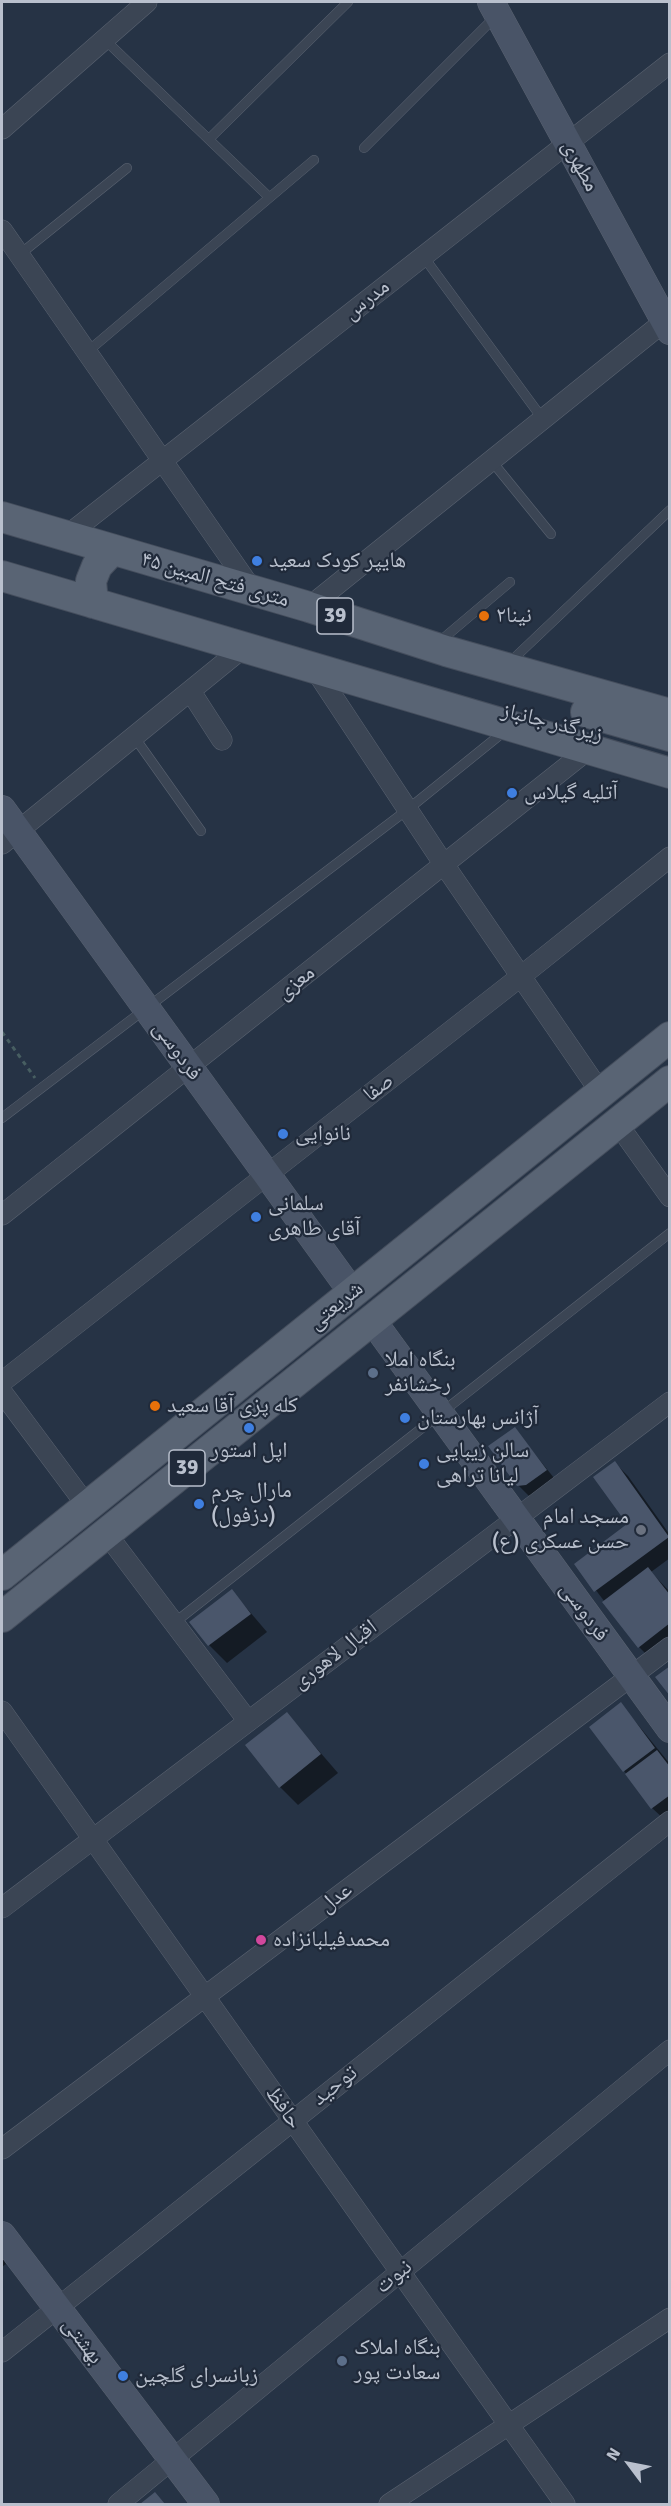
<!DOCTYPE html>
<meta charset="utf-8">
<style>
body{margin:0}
#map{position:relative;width:671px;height:2506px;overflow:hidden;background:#263345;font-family:Signika,sans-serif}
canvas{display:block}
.frame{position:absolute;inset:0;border:3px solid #b9c0cd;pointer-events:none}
.north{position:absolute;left:599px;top:2434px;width:60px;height:60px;-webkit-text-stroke:4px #202a3a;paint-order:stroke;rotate:302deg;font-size:16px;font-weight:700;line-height:24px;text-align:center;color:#b9c0cd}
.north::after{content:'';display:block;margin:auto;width:21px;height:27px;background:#b9c0cd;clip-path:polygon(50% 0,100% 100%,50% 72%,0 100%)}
</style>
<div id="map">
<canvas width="671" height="2506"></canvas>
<div class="frame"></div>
<div class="north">N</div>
</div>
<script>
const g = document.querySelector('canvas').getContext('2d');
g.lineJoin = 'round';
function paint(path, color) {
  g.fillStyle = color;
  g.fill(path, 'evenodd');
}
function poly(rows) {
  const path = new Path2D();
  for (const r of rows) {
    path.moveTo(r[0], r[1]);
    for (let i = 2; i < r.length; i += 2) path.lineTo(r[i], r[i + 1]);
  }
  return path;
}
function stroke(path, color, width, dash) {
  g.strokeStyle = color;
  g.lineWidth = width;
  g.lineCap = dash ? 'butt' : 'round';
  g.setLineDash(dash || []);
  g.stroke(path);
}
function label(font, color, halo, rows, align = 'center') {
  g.font = font + ' Signika,"Noto Naskh Arabic",sans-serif';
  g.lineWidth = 4.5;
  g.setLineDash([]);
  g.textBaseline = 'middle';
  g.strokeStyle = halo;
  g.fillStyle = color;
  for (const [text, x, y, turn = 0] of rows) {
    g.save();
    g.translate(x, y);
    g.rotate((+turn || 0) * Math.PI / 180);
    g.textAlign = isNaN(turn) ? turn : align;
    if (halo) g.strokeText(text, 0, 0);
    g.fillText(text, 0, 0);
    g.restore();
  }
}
const shadow = poly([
 [515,1429,558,1483,531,1498,518,1485],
 [615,1463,628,1476,670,1535,670,1558,651,1572,670,1592,670,1655,657,1665,639,1647,576,1564,629,1524],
 [232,1591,267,1632,227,1663,209,1645],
 [621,1704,670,1764,670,1817,665,1820,652,1808,591,1727],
 [287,1714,338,1773,298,1805,280,1787],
 [2,2257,6,2264,2,2267]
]);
const building = poly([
 [515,1427,547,1470,526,1485,517,1486,488,1446],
 [615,1461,669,1537,594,1592,574,1564,627,1524,593,1477],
 [648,1567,670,1595,670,1623,638,1648,602,1602],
 [232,1589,251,1614,208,1646,189,1622],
 [670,1666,670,1696,655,1677],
 [621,1702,655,1748,623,1772,589,1727],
 [287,1712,321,1754,279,1788,245,1745],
 [657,1750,670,1767,670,1795,651,1809,625,1774],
 [155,2492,165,2504,140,2504]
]);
const path = poly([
 [2,1032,35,1078]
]);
const lane = poly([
 [104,39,269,197],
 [209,139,348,2],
 [364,148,496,16],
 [19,255,127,168],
 [423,256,542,418],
 [87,352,314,160],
 [490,459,551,534],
 [439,642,510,582],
 [509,663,670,510],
 [135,738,201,831],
 [2,1118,407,810,506,730],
 [174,1623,670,1233]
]);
const street = poly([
 [2,129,147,2],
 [2,230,253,591],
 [65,537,670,63],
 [309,607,670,317],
 [314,668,445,866,601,1093],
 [191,692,222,740],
 [2,844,244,647],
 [617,1123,670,1197],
 [2,1215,589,749],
 [2,1382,520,977,670,857],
 [2,1392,87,1506],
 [106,1533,248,1721],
 [2,1711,565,2504],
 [2,1908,670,1402],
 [2,2149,670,1647],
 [2,2352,670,1821],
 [118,2504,670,2050],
 [389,2504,670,2318]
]);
const secondary = poly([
 [491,2,670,331],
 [2,809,352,1292],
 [372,1320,670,1729],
 [2,2235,206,2504]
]);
const primary = poly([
 [2,517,309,607,446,651,670,714],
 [2,576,670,773],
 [93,603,91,581,97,566,112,550],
 [586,712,670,736],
 [2,1575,670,1037],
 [2,1617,670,1081]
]);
const markers = [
 [257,561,6,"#3f7fe0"],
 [484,616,6,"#e8710a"],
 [512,793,6,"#3f7fe0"],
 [283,1134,6,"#3f7fe0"],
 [256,1217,6,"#3f7fe0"],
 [373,1373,6,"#5c6f8a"],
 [155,1406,6,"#e8710a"],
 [405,1418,6,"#3f7fe0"],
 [249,1428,6,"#3f7fe0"],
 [424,1464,6,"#3f7fe0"],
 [199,1504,6,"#3f7fe0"],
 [641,1530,6,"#6b7280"],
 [261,1940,6,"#d1479c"],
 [342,2361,6,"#5c6f8a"],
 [123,2376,6,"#3f7fe0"]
];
const shields = [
 [335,616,36],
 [187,1468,36]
];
const shieldNames = [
 ["39",335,616],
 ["39",187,1468]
];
const streetNames = [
 ["مطهری",580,166,62],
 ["مدرس",367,300,-38],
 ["۴۵ متری فتح المبین",215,580,16],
 ["زیرگذر جانباز",552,723,14],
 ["معزی",296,983,-38],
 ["فردوسی",177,1051,54],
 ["صفا",379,1088,-38],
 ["شریعتی",336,1306,-39],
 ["فردوسی",584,1612,54],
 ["اقبال لاهوری",335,1655,-37],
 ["عدل",336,1898,-37],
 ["توحید",335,2086,-38],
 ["حافظ",283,2108,55],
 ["نبوت",394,2277,-39],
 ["بهشتی",82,2341,53]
];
const poiNames = [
 ["هایپر کودک سعید",269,561],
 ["نینا۲",496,616],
 ["آتلیه گیلاس",524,793],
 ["نانوایی",295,1134],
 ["سلمانی",268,1204],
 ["آقای طاهری",268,1229],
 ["بنگاه املا",385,1360],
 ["رخشانفر",385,1385],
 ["کله پزی آقا سعید",167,1406],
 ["آژانس بهارستان",417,1418],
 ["اپل استور",249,1451,"center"],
 ["سالن زیبایی",436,1451],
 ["لیانا تراهی",436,1476],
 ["مارال چرم",211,1491],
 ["(دزفول)",211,1516],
 ["مسجد امام",629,1517,"right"],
 ["حسن عسکری (ع)",629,1542,"right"],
 ["محمدفيلبانزاده",273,1940],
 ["بنگاه املاک",354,2348],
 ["سعادت پور",354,2373],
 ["زبانسرای گلچین",135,2376]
];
paint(shadow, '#0007');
paint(building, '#4a566b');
stroke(lane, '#5a6371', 10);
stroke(street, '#5a6371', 21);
stroke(secondary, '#5a6371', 28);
stroke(primary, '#454e5d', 32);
stroke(path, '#475e61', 3, [4.5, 4.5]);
stroke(lane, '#3b4554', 9);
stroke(street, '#3b4554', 20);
stroke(secondary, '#495467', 27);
stroke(primary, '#596474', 30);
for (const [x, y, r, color] of markers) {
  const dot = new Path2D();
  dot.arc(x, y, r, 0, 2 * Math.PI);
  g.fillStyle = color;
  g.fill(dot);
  stroke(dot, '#202a3a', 2);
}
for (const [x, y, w] of shields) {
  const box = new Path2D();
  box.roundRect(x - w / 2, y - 18, w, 36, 4.5);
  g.fillStyle = '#202a3a';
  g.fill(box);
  stroke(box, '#b9c0cd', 1.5);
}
label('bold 21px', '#b9c0cd', null, shieldNames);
label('22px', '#b9c0cd', '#202a3a', streetNames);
label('22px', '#b9c0cd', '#202a3a', poiNames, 'left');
</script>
